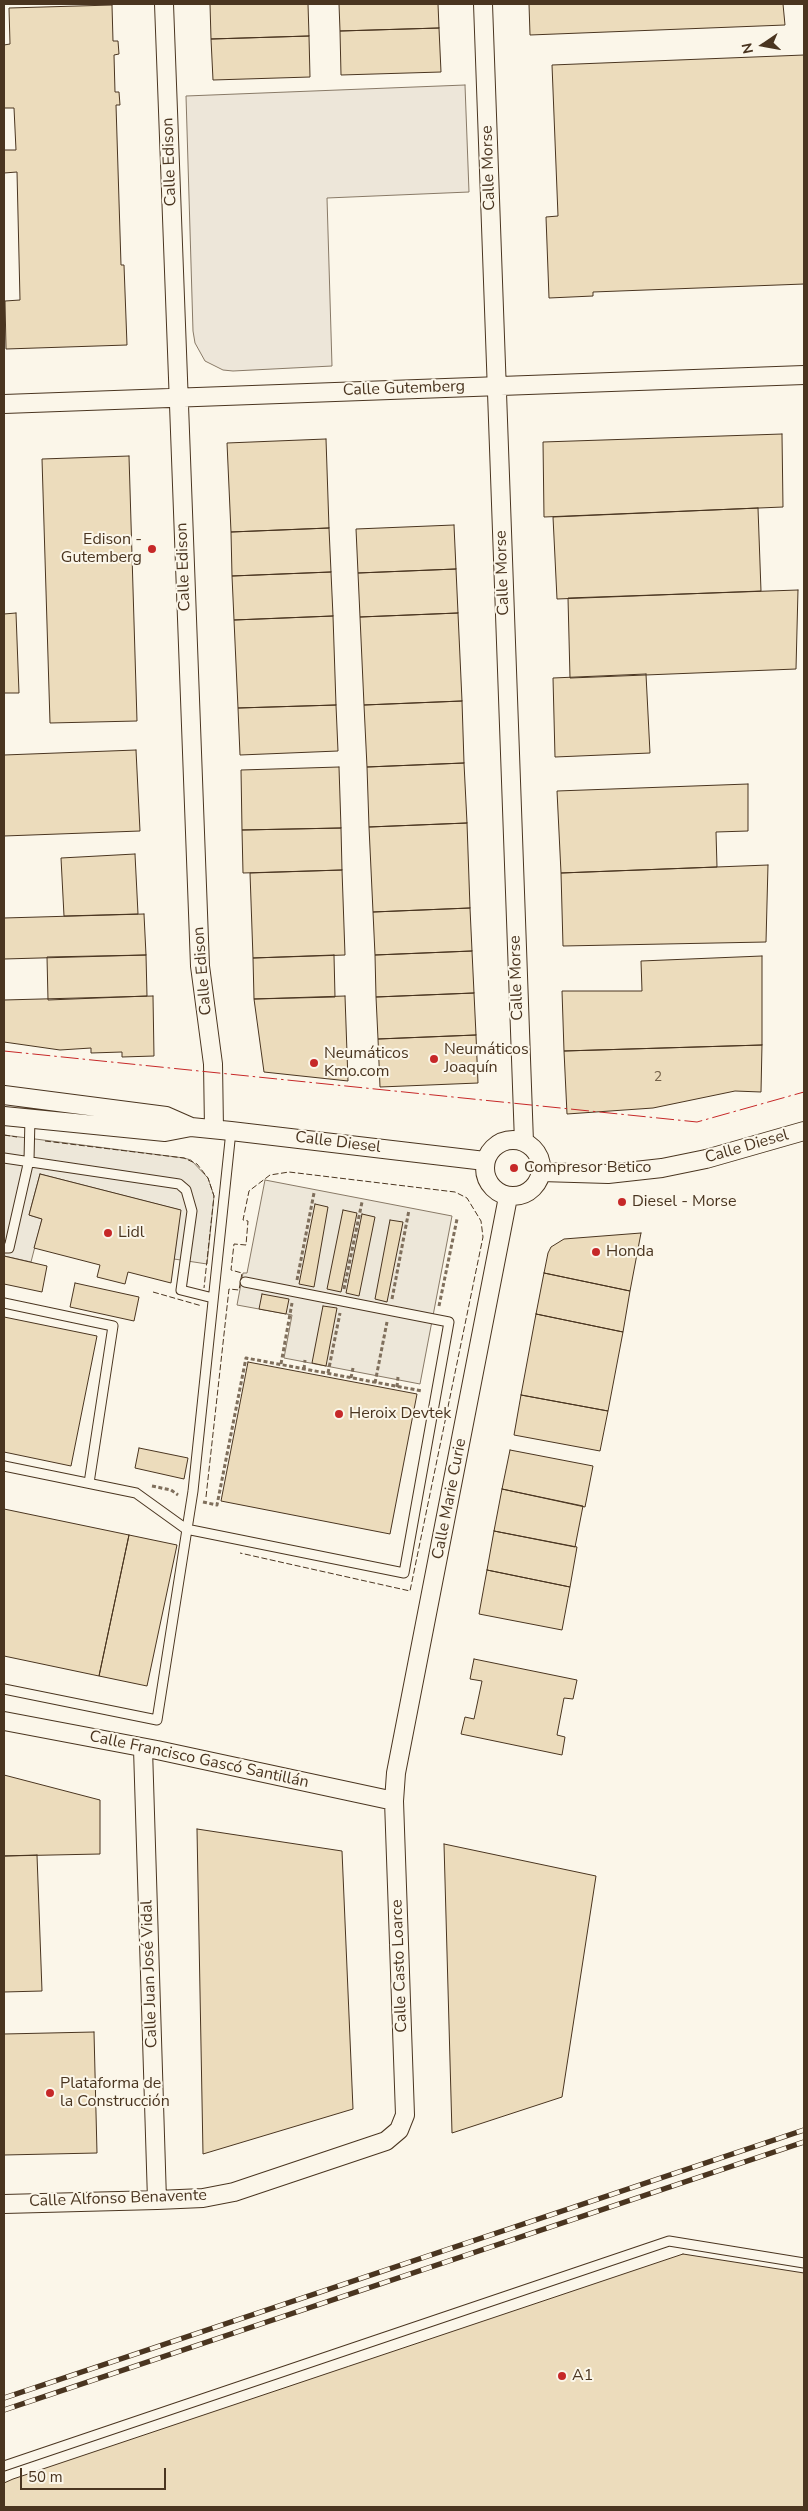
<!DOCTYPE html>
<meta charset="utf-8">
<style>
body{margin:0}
#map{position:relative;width:808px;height:2511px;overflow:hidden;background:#fbf6e9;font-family:"Nunito Sans",sans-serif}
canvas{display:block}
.frame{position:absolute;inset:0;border:5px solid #4a3520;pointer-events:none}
.north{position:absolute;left:738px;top:20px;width:50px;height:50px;-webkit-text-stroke:4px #fbf6e9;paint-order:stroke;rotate:258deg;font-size:14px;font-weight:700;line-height:20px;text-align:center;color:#4a3520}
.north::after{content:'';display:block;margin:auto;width:18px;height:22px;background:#4a3520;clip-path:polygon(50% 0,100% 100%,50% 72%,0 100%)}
.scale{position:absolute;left:20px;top:2468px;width:146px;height:22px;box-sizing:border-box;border:2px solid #4a3520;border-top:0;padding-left:6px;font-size:15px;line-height:18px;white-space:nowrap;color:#4a3520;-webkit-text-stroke:4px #fbf6e9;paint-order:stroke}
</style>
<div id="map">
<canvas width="808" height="2511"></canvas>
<div class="frame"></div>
<div class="north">N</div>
<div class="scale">50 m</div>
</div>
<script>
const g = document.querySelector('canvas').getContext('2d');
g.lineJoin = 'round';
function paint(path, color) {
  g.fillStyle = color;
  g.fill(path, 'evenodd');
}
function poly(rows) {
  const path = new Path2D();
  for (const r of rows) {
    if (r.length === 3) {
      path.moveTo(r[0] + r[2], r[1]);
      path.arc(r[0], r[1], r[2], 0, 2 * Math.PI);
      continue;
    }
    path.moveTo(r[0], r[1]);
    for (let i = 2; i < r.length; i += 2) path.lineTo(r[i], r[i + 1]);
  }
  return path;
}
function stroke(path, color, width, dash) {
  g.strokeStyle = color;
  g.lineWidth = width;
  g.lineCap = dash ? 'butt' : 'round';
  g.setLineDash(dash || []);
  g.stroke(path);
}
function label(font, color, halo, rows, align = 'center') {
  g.font = font + ' "Nunito Sans",sans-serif';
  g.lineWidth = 4;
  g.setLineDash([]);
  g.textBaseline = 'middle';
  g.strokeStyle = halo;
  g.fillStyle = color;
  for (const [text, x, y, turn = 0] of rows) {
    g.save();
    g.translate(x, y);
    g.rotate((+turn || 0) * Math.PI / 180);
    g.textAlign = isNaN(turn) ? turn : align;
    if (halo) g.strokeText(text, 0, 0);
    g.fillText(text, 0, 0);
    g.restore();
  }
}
const green = poly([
 [465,85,469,192,327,198,332,366,233,371,223,370,205,361,195,343,193,331,186,96,465,85]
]);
const parking = poly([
 [4,1135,184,1158,191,1160,208,1178,214,1196,207,1264,174,1259,180,1210,40,1174,29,1215,42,1219,31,1262,4,1256,4,1135],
 [265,1180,452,1216,420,1384,284,1358,292,1315,237,1305,243,1273,247,1273,265,1180]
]);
const building = poly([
 [210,4,308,4,309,36,211,39,210,4],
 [339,4,438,4,439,28,340,31,339,4],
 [529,4,783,4,785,25,530,35,529,4],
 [112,5,113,41,118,41,119,54,114,55,115,92,119,92,120,105,116,105,121,265,124,265,127,345,6,349,5,301,20,300,17,172,4,173,4,150,16,150,14,108,4,108,4,45,10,44,9,8,112,5],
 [439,28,441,72,341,75,340,31,439,28],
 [309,36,310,77,213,80,211,39,309,36],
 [804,55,804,284,593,292,593,296,549,298,546,217,558,216,552,65,804,55],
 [782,434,783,507,544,517,543,442,782,434],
 [326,439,329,528,231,532,227,443,326,439],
 [129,456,137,721,50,723,42,459,129,456],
 [758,508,761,591,557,599,553,517,758,508],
 [454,525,456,569,358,573,356,529,454,525],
 [329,528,331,572,232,576,231,532,329,528],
 [456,569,458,613,360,617,358,573,456,569],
 [331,572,333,616,234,620,232,576,331,572],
 [798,590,796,669,570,678,568,598,798,590],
 [16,613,19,693,4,693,4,614,16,613],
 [458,613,462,701,364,705,360,617,458,613],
 [333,616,336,705,238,708,234,620,333,616],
 [646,674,650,753,555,757,553,678,646,674],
 [462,701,464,763,367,767,364,705,462,701],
 [336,705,338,751,240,755,238,708,336,705],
 [136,750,140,831,4,836,4,755,136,750],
 [464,763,467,823,369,827,367,767,464,763],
 [339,767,341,828,242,830,241,770,339,767],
 [748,784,748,831,716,832,717,867,561,873,557,791,748,784],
 [467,823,470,908,373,912,369,827,467,823],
 [341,828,342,870,243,873,242,830,341,828],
 [135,854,138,914,64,916,61,858,135,854],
 [768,865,766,942,563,946,561,873,768,865],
 [342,870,345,955,253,958,250,873,342,870],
 [470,908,472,951,375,955,373,912,470,908],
 [144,914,146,955,4,959,4,918,144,914],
 [472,951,474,993,376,997,375,955,472,951],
 [146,955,147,996,48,1000,47,957,146,955],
 [334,955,335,997,254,999,253,958,334,955],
 [762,956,762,1045,564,1051,562,991,642,991,641,961,762,956],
 [474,993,476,1035,378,1039,376,997,474,993],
 [153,996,154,1056,122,1057,122,1052,91,1053,91,1048,60,1050,4,1042,4,1000,153,996],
 [345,996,348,1081,264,1072,254,999,345,996],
 [476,1035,478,1083,380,1087,378,1039,476,1035],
 [762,1045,761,1092,735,1091,653,1108,567,1114,564,1051,762,1045],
 [40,1174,181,1210,171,1283,128,1272,125,1284,97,1277,100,1265,34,1248,42,1219,29,1215,40,1174],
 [315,1204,328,1207,314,1287,299,1284,315,1204],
 [343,1210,357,1213,341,1292,327,1289,343,1210],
 [362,1214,375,1217,359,1296,346,1293,362,1214],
 [390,1220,403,1222,387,1302,375,1299,390,1220],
 [641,1233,630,1291,544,1273,548,1253,551,1247,564,1239,641,1233],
 [4,1256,47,1266,42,1292,4,1284,4,1256],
 [544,1273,630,1291,623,1332,536,1314,544,1273],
 [75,1283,139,1297,134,1321,70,1307,75,1283],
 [262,1294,289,1299,286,1314,259,1309,262,1294],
 [323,1306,337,1308,326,1366,312,1363,323,1306],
 [536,1314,623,1332,608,1411,521,1395,536,1314],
 [4,1317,97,1336,71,1466,4,1452,4,1317],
 [248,1362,417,1394,390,1534,221,1501,248,1362],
 [521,1395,608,1411,600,1451,514,1435,521,1395],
 [139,1448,188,1458,184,1479,135,1468,139,1448],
 [510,1450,593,1466,585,1507,502,1489,510,1450],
 [502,1489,583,1506,575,1547,494,1531,502,1489],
 [4,1509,129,1535,99,1676,4,1656,4,1509],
 [494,1531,577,1547,570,1587,487,1570,494,1531],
 [129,1535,177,1545,147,1686,99,1676,129,1535],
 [487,1570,570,1587,562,1630,479,1614,487,1570],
 [474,1659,577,1680,573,1699,564,1698,557,1735,565,1737,562,1755,461,1734,465,1717,474,1719,482,1681,470,1679,474,1659],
 [4,1775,100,1800,100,1854,4,1856,4,1775],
 [197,1829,342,1851,353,2109,203,2154,197,1829],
 [444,1844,596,1876,562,2097,452,2133,444,1844],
 [37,1855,42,1991,4,1992,4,1856,37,1855],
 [94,2032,97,2153,4,2155,4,2034,94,2032],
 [683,2254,804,2273,804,2507,4,2507,4,2483,13,2479,683,2254]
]);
const path = poly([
 [297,1280,314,1193],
 [344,1289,362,1202],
 [392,1299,409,1210],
 [439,1306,457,1219],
 [281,1364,292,1303],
 [304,1369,305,1360],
 [328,1373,340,1313],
 [351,1378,353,1368],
 [375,1383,387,1322],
 [397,1387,398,1377],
 [152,1486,171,1490,178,1495],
 [203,1502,217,1505,246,1358,422,1391]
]);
const lane = poly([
 [4,1158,179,1184,186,1190,192,1211,181,1290,213,1298],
 [4,1248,9,1248,29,1160,30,1118],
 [4,1303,113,1326,89,1483],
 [4,1466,136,1493,186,1529,404,1573,449,1322,245,1282],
 [4,1689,157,1720,193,1491,231,1131],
 [4,2466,669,2241,804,2263]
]);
const street = poly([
 [164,4,200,966,213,1064,214,1129],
 [483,4,524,1142],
 [4,404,804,375],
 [4,1095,166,1116,191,1127],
 [4,1116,165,1132,191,1127,231,1131,485,1161],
 [513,1168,28],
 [541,1172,608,1174,662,1168,706,1159,804,1131],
 [4,1721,157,1750,394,1801],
 [143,1749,157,2200],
 [4,2204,157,2200,203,2198,234,2192,386,2141,399,2130,405,2115,394,1801,396,1773,508,1197]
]);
const rail = poly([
 [4,2398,804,2130],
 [4,2410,804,2142]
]);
const fence = poly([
 [4,1135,17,1137],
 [45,1141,184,1158,197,1164,208,1178,214,1196,204,1288],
 [153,1292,202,1306],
 [206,1497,229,1289,239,1290,242,1273,231,1270,234,1244,246,1245,248,1221,243,1220,249,1191,270,1175,289,1172,455,1192,467,1198,481,1221,483,1237,410,1591,240,1553]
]);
const power = poly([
 [4,1051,697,1122,804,1092]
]);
const markers = [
 [152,549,5,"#c62828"],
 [434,1059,5,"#c62828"],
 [314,1063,5,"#c62828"],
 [514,1168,5,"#c62828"],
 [622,1202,5,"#c62828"],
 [108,1233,5,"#c62828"],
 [596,1252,5,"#c62828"],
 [339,1414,5,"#c62828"],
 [50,2093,5,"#c62828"],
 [562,2376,5,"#c62828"]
];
const numberNames = [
 ["2",658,1078]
];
const streetNames = [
 ["Calle Edison",170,162,-92],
 ["Calle Morse",489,168,-92],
 ["Calle Gutemberg",404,389,-2],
 ["Calle Edison",184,567,-92],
 ["Calle Morse",503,573,-92],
 ["Calle Edison",203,971,-95],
 ["Calle Morse",517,978,-92],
 ["Calle Diesel",338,1143,7],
 ["Calle Diesel",747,1147,-16],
 ["Calle Marie Curie",450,1499,-79],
 ["Calle Francisco Gascó Santillán",199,1760,12],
 ["Calle Casto Loarce",400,1966,-92],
 ["Calle Juan José Vidal",150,1974,-92],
 ["Calle Alfonso Benavente",118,2199,-2]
];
const poiNames = [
 ["Edison -",142,540,"right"],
 ["Gutemberg",142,558,"right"],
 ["Neumáticos",444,1050],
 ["Joaquín",444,1068],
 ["Neumáticos",324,1054],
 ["Kmo.com",324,1072],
 ["Compresor Betico",524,1168],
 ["Diesel - Morse",632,1202],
 ["Lidl",118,1233],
 ["Honda",606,1252],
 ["Heroix Devtek",349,1414],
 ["Plataforma de",60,2084],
 ["la Construcción",60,2102],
 ["A1",572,2376]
];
paint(green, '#ede6d9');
stroke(green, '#887966', 1);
paint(parking, '#ede7d9');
stroke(parking, '#887966', 1);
paint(building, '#ecdcbc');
stroke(building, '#4a3520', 1);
stroke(lane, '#4a3520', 11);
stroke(street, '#4a3520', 20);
stroke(path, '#7f6f5c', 3, [4, 2.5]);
stroke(lane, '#fbf6e9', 9);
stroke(street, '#fbf6e9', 18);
stroke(rail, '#4a3520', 5.5);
stroke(rail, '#fbf6e9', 4, [11]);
stroke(fence, '#4a3520', 1, [6, 2.5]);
stroke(power, '#c62828', 1, [18, 4, 2.5, 4]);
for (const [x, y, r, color] of markers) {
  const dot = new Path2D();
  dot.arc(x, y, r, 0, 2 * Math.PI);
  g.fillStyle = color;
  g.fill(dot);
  stroke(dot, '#fbf6e9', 2);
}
label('14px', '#725f47', null, numberNames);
label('16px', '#4a3520', '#fbf6e9', streetNames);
label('16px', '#4a3520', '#fbf6e9', poiNames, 'left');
</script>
